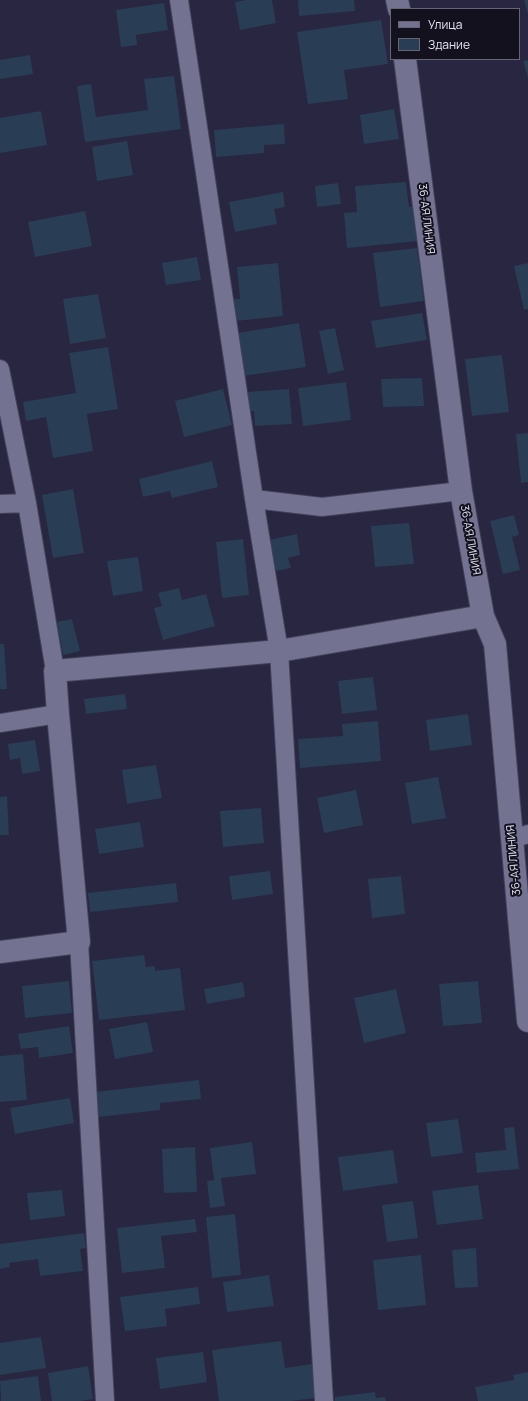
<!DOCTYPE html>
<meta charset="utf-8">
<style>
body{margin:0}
#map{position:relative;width:528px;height:1401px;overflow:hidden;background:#282641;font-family:Manrope,sans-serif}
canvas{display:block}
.legend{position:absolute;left:390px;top:8px;width:130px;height:52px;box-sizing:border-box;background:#12111d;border:1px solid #666574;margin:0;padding:5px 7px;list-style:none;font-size:12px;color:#e4e4f6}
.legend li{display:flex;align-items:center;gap:8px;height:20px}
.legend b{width:20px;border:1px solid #666574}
</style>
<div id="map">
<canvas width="528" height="1401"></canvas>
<ul class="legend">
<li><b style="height:5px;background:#737291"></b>Улица</li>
<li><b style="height:11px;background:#293d54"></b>Здание</li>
</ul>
</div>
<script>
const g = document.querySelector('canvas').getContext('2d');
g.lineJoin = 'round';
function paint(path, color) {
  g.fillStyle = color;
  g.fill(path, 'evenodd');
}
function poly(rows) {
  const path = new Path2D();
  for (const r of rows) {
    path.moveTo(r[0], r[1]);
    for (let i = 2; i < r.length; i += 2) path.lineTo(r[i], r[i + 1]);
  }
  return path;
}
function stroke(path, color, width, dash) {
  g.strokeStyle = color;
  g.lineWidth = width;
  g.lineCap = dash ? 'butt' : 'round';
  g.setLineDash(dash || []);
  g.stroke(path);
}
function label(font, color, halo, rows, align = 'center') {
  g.font = font + ' Manrope,sans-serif';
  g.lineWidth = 4;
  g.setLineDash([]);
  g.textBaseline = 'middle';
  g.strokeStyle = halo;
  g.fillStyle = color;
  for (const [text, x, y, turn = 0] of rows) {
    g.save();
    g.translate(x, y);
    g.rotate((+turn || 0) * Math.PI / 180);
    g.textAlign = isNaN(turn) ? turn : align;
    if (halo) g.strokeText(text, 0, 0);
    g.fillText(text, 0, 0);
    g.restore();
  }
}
const building = poly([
 [246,0,272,0,276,23,240,30,235,2],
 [298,0,354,0,355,11,299,16],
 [524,0,528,0,528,14],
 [164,3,168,30,136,35,137,45,121,47,116,10],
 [381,20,388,64,344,70,348,99,308,104,297,32],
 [30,55,33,74,0,79,0,60],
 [528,60,528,78,523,61],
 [174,76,181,129,85,142,77,86,91,84,96,117,148,110,144,79],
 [394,109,399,139,364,144,360,115],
 [41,111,47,145,0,153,0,118],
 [284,124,285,144,264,145,264,153,216,157,214,130],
 [127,141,133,175,97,181,92,147],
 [406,182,409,207,415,206,418,241,347,248,344,213,357,212,355,186],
 [338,183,341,204,317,207,315,186],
 [283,192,285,207,274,209,277,224,235,232,229,202],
 [85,211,92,246,35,257,28,222],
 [417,248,424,301,380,307,373,253],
 [197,257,201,280,166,285,162,263],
 [278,263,283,316,236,321,233,299,240,299,237,267],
 [528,263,528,309,524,310,514,266],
 [98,294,106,338,70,344,63,299],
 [422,313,427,340,376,348,371,321],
 [299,323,306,367,243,376,237,333],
 [335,328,344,370,328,374,319,331],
 [108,347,118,409,87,414,93,451,53,458,46,417,26,421,23,402,76,393,69,353],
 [502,355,509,412,472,416,465,359],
 [422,378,424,406,383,407,381,379],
 [346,382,351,420,303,426,298,388],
 [223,389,232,425,184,437,175,401],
 [289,389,292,424,255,426,254,411,248,411,247,392],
 [528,433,528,482,521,483,516,434],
 [212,461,218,487,172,498,170,491,143,497,139,479],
 [73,489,84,553,53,558,42,495],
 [514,515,519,535,512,537,520,570,503,574,490,521],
 [409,523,414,564,375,567,371,526],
 [297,534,300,555,288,558,291,568,276,571,269,540],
 [243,539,249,595,222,598,216,542],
 [138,557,143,591,113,596,107,561],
 [179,588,182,600,206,594,215,626,163,640,154,608,162,606,158,593],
 [72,619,80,651,63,655,57,622],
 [0,644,4,644,7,689,0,689],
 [373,677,377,710,342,714,338,681],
 [125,694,127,709,86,714,84,699],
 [468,714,472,745,430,751,426,720],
 [378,721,381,761,300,768,298,739,343,736,342,724],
 [35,740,40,771,22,774,20,758,10,760,8,744],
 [156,765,162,798,127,804,122,770],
 [438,777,446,818,412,824,405,783],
 [356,790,363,825,324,833,317,798],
 [7,796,9,835,0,835,0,797],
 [261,808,264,843,223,847,220,811],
 [140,822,144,847,99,854,95,829],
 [270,871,273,894,232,900,229,876],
 [401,876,405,914,372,918,368,879],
 [176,883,178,902,90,912,88,893],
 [144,955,146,967,155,966,155,971,180,968,185,1010,99,1020,92,961],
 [69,981,72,1013,25,1018,22,986],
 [478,981,482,1023,443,1026,439,984],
 [243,982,245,997,207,1004,204,989],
 [396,989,406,1033,364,1043,354,998],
 [147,1022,153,1052,115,1059,109,1029],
 [69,1026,73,1053,39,1058,38,1047,21,1049,18,1034],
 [23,1054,27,1100,0,1102,0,1056],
 [199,1080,201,1099,160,1103,160,1110,98,1117,95,1092],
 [70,1098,74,1123,15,1134,10,1108],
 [458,1119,463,1153,431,1157,426,1123],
 [514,1127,519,1169,477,1173,475,1153,506,1150,504,1128],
 [252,1142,256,1174,221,1178,225,1206,210,1208,207,1181,214,1180,210,1148],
 [195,1147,197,1192,164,1193,162,1149],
 [393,1150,398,1183,343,1191,338,1157],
 [478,1185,483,1219,437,1225,432,1191],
 [62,1190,65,1216,30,1220,27,1193],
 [413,1201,418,1238,387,1242,382,1205],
 [235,1214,241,1275,212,1278,206,1217],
 [195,1219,197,1232,161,1236,165,1268,122,1273,117,1228],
 [84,1233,86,1248,80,1249,83,1271,40,1276,38,1259,9,1263,10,1267,0,1269,0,1244],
 [476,1248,478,1287,455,1288,452,1250],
 [421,1255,426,1305,378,1310,373,1260],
 [269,1275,274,1306,227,1312,223,1282],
 [198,1287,200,1304,165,1309,167,1326,125,1331,120,1297],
 [41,1337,46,1368,0,1375,0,1343],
 [281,1341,285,1368,312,1364,316,1398,291,1401,219,1401,212,1350],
 [203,1352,207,1382,160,1389,156,1358],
 [88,1366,93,1399,80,1401,52,1401,48,1373],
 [528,1372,528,1401,478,1401,475,1387,514,1380,513,1375],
 [38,1376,41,1401,1,1401,0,1381],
 [375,1392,376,1398,385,1397,386,1401,335,1401,335,1397]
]);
const street = poly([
 [179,0,254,499,322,507,461,491],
 [0,369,27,503,55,671],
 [254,499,279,651,324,1401],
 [0,504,27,503],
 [0,723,58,714],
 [512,839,528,834],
 [79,942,105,1401]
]);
const secondary = poly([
 [397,0,399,9],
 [405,59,461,491,483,616,495,644,528,1021],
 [0,952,79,942,58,714,55,671,279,651,483,616]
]);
const streetNames = [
 ["36-АЯ ЛИНИЯ",426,219,83],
 ["36-АЯ ЛИНИЯ",470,540,80],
 ["36-АЯ ЛИНИЯ",514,860,-95]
];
paint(building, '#293d54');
stroke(street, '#444259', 20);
stroke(secondary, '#444259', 24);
stroke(street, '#737291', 18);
stroke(secondary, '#737291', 22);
label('11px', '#e4e4f6', '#12111d', streetNames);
</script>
